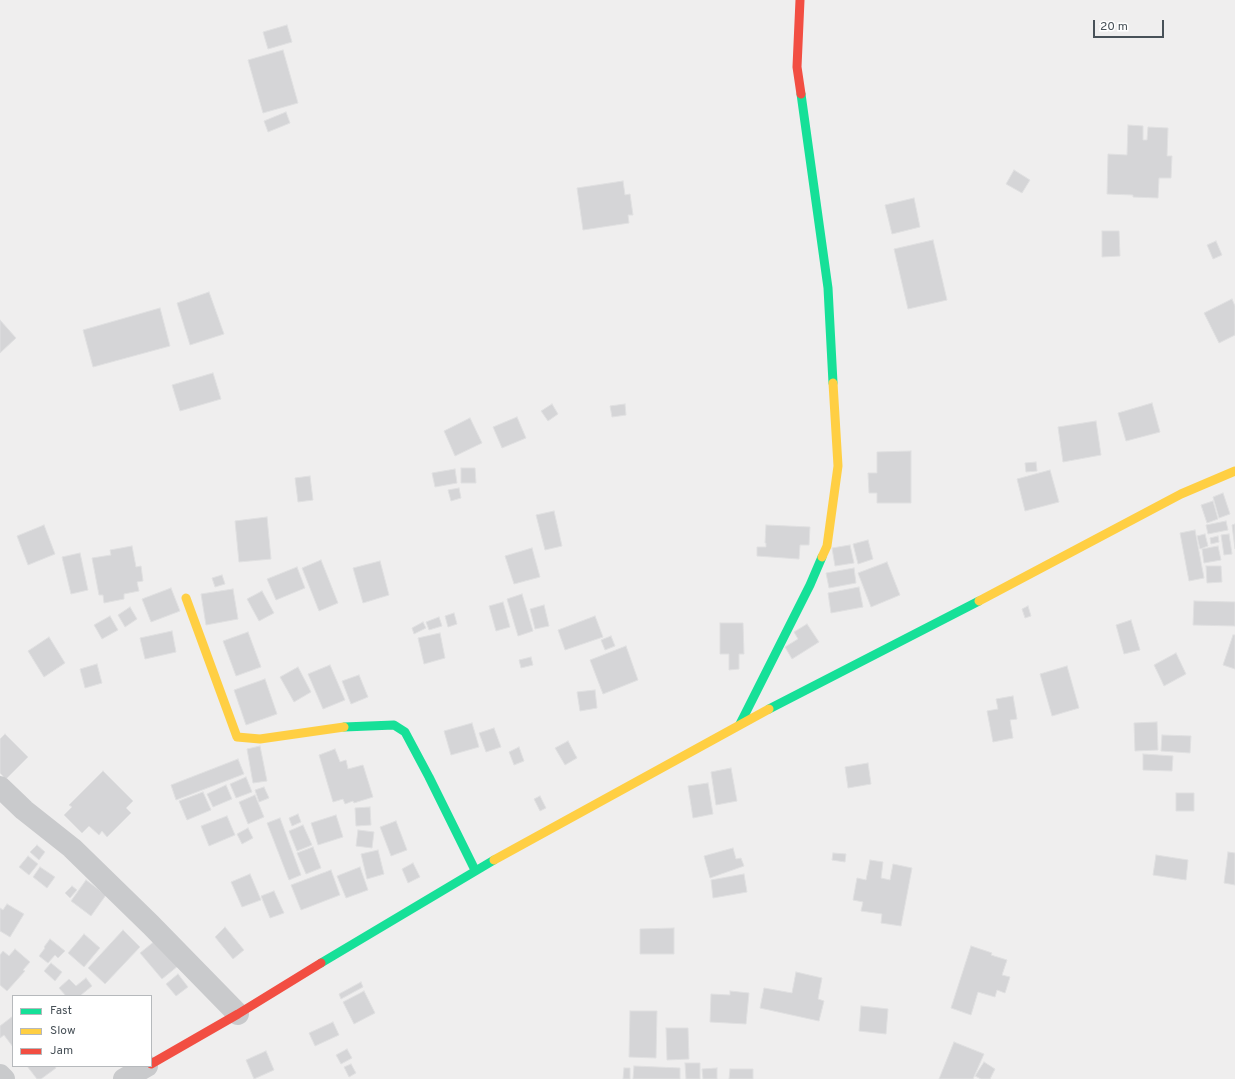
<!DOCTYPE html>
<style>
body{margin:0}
#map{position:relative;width:1235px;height:1079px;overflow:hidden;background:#efeeee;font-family:Overpass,sans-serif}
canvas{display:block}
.legend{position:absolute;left:12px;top:995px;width:140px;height:72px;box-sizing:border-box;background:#fff;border:1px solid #b6b9bc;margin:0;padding:5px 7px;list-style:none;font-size:12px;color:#485158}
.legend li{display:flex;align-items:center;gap:8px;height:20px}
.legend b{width:20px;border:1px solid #b6b9bc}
.scale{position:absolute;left:1093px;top:20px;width:71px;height:18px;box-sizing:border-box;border:2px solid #485158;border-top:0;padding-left:5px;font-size:12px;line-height:14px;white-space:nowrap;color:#485158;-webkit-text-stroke:3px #fff;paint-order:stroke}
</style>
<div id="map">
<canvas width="1235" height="1079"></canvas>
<ul class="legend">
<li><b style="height:5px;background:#16e098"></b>Fast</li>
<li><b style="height:5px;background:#ffcf43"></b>Slow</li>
<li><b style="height:5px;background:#f24e42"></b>Jam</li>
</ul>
<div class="scale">20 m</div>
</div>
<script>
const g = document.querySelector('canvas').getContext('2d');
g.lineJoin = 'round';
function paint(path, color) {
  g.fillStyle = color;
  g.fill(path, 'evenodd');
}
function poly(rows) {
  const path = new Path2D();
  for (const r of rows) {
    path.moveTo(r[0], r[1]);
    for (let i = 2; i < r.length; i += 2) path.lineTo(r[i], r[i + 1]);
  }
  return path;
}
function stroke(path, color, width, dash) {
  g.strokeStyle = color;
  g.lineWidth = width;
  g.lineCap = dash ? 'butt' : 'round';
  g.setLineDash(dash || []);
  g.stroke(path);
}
const building = poly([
 [287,25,292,42,268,49,263,32,287,25],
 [283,50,298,103,263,113,248,60,283,50],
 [286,112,290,123,268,132,264,121,286,112],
 [1128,125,1143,126,1143,140,1147,140,1148,127,1168,128,1167,156,1172,156,1171,178,1159,178,1158,198,1133,197,1133,195,1107,194,1108,154,1127,155,1128,125],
 [1014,170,1030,180,1022,193,1006,184,1014,170],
 [623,181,625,195,630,194,633,215,628,215,629,223,583,230,577,188,623,181],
 [914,198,920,227,892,234,885,205,914,198],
 [1102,231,1119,231,1120,256,1102,257,1102,231],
 [933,240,947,300,908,309,894,249,933,240],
 [1216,241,1222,255,1213,259,1207,245,1216,241],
 [209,292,224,334,190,345,177,303,209,292],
 [1232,299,1235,306,1235,335,1219,343,1204,313,1232,299],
 [160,308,170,346,93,367,83,330,160,308],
 [0,320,16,338,0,353,0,320],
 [213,373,221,399,180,411,172,385,213,373],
 [1152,403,1160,432,1126,441,1118,413,1152,403],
 [552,404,558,414,548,421,541,411,552,404],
 [625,404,626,415,612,417,610,406,625,404],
 [517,417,526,438,502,448,493,427,517,417],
 [470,418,482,443,455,456,444,431,470,418],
 [1096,421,1101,455,1063,462,1058,427,1096,421],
 [911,451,911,503,877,503,877,493,869,493,868,473,877,473,877,452,911,451],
 [1036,462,1037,471,1026,472,1025,463,1036,462],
 [461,468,475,468,476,483,461,483,461,468],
 [455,469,457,483,435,487,432,473,455,469],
 [1050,470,1059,502,1025,511,1017,479,1050,470],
 [310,476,313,500,298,502,295,478,310,476],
 [459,488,461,498,451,501,448,490,459,488],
 [1223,493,1230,514,1219,518,1213,497,1223,493],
 [1213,501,1218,519,1207,523,1201,505,1213,501],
 [554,511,562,546,545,550,536,515,554,511],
 [267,517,271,559,239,562,235,521,267,517],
 [1226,521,1228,530,1208,534,1206,525,1226,521],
 [1235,524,1235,549,1232,525,1235,524],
 [44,525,55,554,28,565,17,536,44,525],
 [766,525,810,527,809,545,800,545,799,559,757,556,757,547,766,547,766,543,765,543,766,525],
 [1195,530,1204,578,1189,581,1180,533,1195,530],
 [1205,534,1208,546,1200,549,1197,536,1205,534],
 [1229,534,1232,554,1224,555,1221,535,1229,534],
 [1218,536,1219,542,1211,544,1210,538,1218,536],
 [868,540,873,559,858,564,853,544,868,540],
 [850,545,854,563,835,566,832,548,850,545],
 [132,546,136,567,141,566,143,581,137,582,139,591,124,594,124,599,104,603,103,595,99,595,92,558,111,555,110,550,132,546],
 [1218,546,1221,560,1204,563,1202,549,1218,546],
 [532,548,540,577,514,584,505,556,532,548],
 [80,553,88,590,71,594,62,557,80,553],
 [321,560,338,603,319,611,302,568,321,560],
 [380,561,389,595,363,603,353,568,380,561],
 [887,562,900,595,871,607,858,573,887,562],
 [1206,566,1221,566,1222,582,1207,583,1206,566],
 [297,567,305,588,276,600,267,579,297,567],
 [854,568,856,583,829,588,826,573,854,568],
 [222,575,225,584,215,587,212,578,222,575],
 [859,587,863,607,831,613,828,593,859,587],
 [171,588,180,611,151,622,142,599,171,588],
 [233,589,238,619,206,625,201,594,233,589],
 [262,591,274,613,259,621,247,599,262,591],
 [522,594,533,631,518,636,507,599,522,594],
 [1194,601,1235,602,1235,626,1193,625,1194,601],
 [503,602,510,627,496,631,489,606,503,602],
 [544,605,549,626,535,629,530,609,544,605],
 [1028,606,1031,616,1025,618,1022,609,1028,606],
 [130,607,137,619,125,627,118,615,130,607],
 [454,613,457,624,448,627,445,616,454,613],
 [110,616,118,630,102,639,94,625,110,616],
 [595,616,603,637,565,650,558,630,595,616],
 [439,617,442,626,429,630,426,622,439,617],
 [1131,620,1140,650,1124,654,1116,625,1131,620],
 [423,622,426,628,414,634,412,628,423,622],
 [720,623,743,623,744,654,739,654,739,669,729,670,729,654,720,654,720,623],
 [807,624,819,642,792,659,785,647,798,639,794,632,807,624],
 [172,631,176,652,145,659,140,638,172,631],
 [248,632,261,667,236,676,223,641,248,632],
 [440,633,445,658,424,664,418,638,440,633],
 [1233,635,1235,635,1235,669,1223,665,1233,635],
 [611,636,615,646,605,650,601,640,611,636],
 [49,637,65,663,44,677,28,651,49,637],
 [626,646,638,680,603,694,590,660,626,646],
 [1176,653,1186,674,1164,686,1154,665,1176,653],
 [531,657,533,665,521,668,519,660,531,657],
 [97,664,102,683,85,688,80,669,97,664],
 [330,665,345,700,323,709,308,674,330,665],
 [1067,666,1079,708,1052,716,1040,674,1067,666],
 [298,667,311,692,294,702,280,677,298,667],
 [359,675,368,697,351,704,342,681,359,675],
 [265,679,277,714,246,725,234,690,265,679],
 [595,690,597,708,580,711,577,692,595,690],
 [1013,696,1017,719,1010,720,1013,738,993,742,987,711,998,709,996,699,1013,696],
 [1157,722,1158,750,1135,751,1134,723,1157,722],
 [472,723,479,747,451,755,444,731,472,723],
 [494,728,501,747,486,752,479,733,494,728],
 [5,734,28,757,6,779,0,773,0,739,5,734],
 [1162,735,1191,736,1190,753,1161,751,1162,735],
 [568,741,577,758,565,765,555,748,568,741],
 [260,746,267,781,253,783,247,749,260,746],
 [519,747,524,761,514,765,509,752,519,747],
 [335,749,340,762,346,760,348,769,363,765,373,797,354,803,353,801,345,804,343,799,333,802,319,755,335,749],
 [1143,754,1173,756,1172,771,1143,770,1143,754],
 [238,759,244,774,176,800,171,785,238,759],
 [868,763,871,784,848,788,845,767,868,763],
 [731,768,737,801,716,805,711,772,731,768],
 [103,771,133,801,126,808,131,813,107,837,102,831,99,835,89,826,82,833,64,815,72,807,69,805,103,771],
 [246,777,252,792,236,798,230,784,246,777],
 [708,783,713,814,693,818,688,786,708,783],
 [226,785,232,799,213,807,207,794,226,785],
 [264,787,269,798,259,802,255,790,264,787],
 [203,792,211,810,187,820,179,801,203,792],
 [1176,793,1194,793,1194,811,1176,811,1176,793],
 [255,795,264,817,248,824,239,802,255,795],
 [540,796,546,808,540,811,534,799,540,796],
 [370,807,371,825,356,826,355,808,370,807],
 [298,814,301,822,292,826,289,818,298,814],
 [336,815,343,837,318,845,311,823,336,815],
 [227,816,235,835,209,846,201,826,227,816],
 [280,818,301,875,289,880,267,823,280,818],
 [396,821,407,850,391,856,380,827,396,821],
 [303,825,312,845,297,851,289,831,303,825],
 [248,828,253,838,242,844,237,834,248,828],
 [358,830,374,832,372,848,356,846,358,830],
 [37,845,45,852,39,860,30,852,37,845],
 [313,847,321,868,306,874,297,853,313,847],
 [733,848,736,859,741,858,744,866,710,878,704,856,733,848],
 [378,850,384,874,367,879,361,854,378,850],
 [1228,852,1235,853,1235,885,1224,883,1228,852],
 [833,853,846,854,845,862,832,860,833,853],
 [1156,855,1188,860,1186,880,1153,875,1156,855],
 [28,856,38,864,29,875,19,867,28,856],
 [870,860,883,862,881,878,890,880,893,864,912,868,901,926,881,923,882,914,861,911,863,902,853,900,857,878,866,880,870,860],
 [413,863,420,877,408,883,402,869,413,863],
 [40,867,55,877,47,888,33,877,40,867],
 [360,867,368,890,346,898,337,876,360,867],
 [331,870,340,895,301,910,291,885,331,870],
 [250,874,261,900,242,907,231,882,250,874],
 [744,874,747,892,713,898,711,880,744,874],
 [86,880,106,895,91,916,71,901,86,880],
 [72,886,77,890,70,898,65,893,72,886],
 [274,891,284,913,270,918,261,896,274,891],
 [7,904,24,914,10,937,0,931,0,908,3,910,7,904],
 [225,927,244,950,233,959,215,937,225,927],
 [674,928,674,954,640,954,640,929,674,928],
 [123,930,140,947,105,984,88,968,123,930],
 [84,934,100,948,84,967,68,953,84,934],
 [50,939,65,951,58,958,55,955,48,963,39,956,45,948,44,947,50,939],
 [156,940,178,966,162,979,140,953,156,940],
 [971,946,992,953,991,955,1007,960,1002,975,1010,977,1005,993,997,990,995,997,978,992,971,1015,951,1008,971,946],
 [15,949,30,962,23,970,25,971,7,991,0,985,0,955,3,951,9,956,15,949],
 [51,963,62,972,55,981,44,971,51,963],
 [796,972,822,978,818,999,824,1001,819,1021,760,1008,764,988,792,993,796,972],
 [178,974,188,987,176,996,166,984,178,974],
 [86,978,92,986,81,995,82,996,66,996,59,988,69,979,76,986,86,978],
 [361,982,363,987,341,999,339,994,361,982],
 [364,991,375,1013,354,1024,343,1002,364,991],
 [730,991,749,993,746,1024,710,1022,711,994,730,995,730,991],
 [861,1006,888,1009,886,1034,859,1031,861,1006],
 [630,1011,657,1011,656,1058,629,1057,630,1011],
 [13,1016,13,1047,4,1035,0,1038,0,1026,13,1016],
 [333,1022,339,1035,315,1046,309,1033,333,1022],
 [666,1028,688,1028,689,1059,667,1060,666,1028],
 [954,1042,984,1054,973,1079,939,1079,954,1042],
 [347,1049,352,1058,341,1064,336,1055,347,1049],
 [266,1051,274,1070,254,1079,246,1060,266,1051],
 [984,1062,995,1069,990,1079,981,1079,975,1076,984,1062],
 [685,1063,700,1063,700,1079,686,1079,685,1063],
 [351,1064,356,1073,349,1077,344,1067,351,1064],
 [27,1066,55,1066,56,1068,41,1079,37,1079,27,1066],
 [634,1066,680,1068,680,1079,633,1079,634,1066],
 [624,1068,630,1068,630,1079,623,1079,624,1068],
 [717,1068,717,1079,703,1079,702,1069,717,1068],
 [730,1069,753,1069,753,1079,729,1079,730,1069]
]);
const street = poly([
 [0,787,24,810,72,848,151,925,238,1014],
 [0,1075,4,1079],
 [124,1079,147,1066]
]);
const fast = poly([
 [801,94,828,288,833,383],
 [769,709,979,601],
 [740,724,810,585,822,557],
 [344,727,394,725,405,732,429,777,475,870],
 [321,963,494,860]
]);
const slow = poly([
 [822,557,827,546,838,466,833,383],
 [186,598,237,737,260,739,344,727],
 [979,601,1181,494,1235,471],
 [494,860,769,709]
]);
const jam = poly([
 [800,0,797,67,801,94],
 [151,1064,238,1014,321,963]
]);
paint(building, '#d5d5d7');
stroke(building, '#e0e0e1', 1);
stroke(street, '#c9cacc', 22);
stroke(fast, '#16e098', 9);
stroke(slow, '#ffcf43', 9);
stroke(jam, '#f24e42', 9);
</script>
